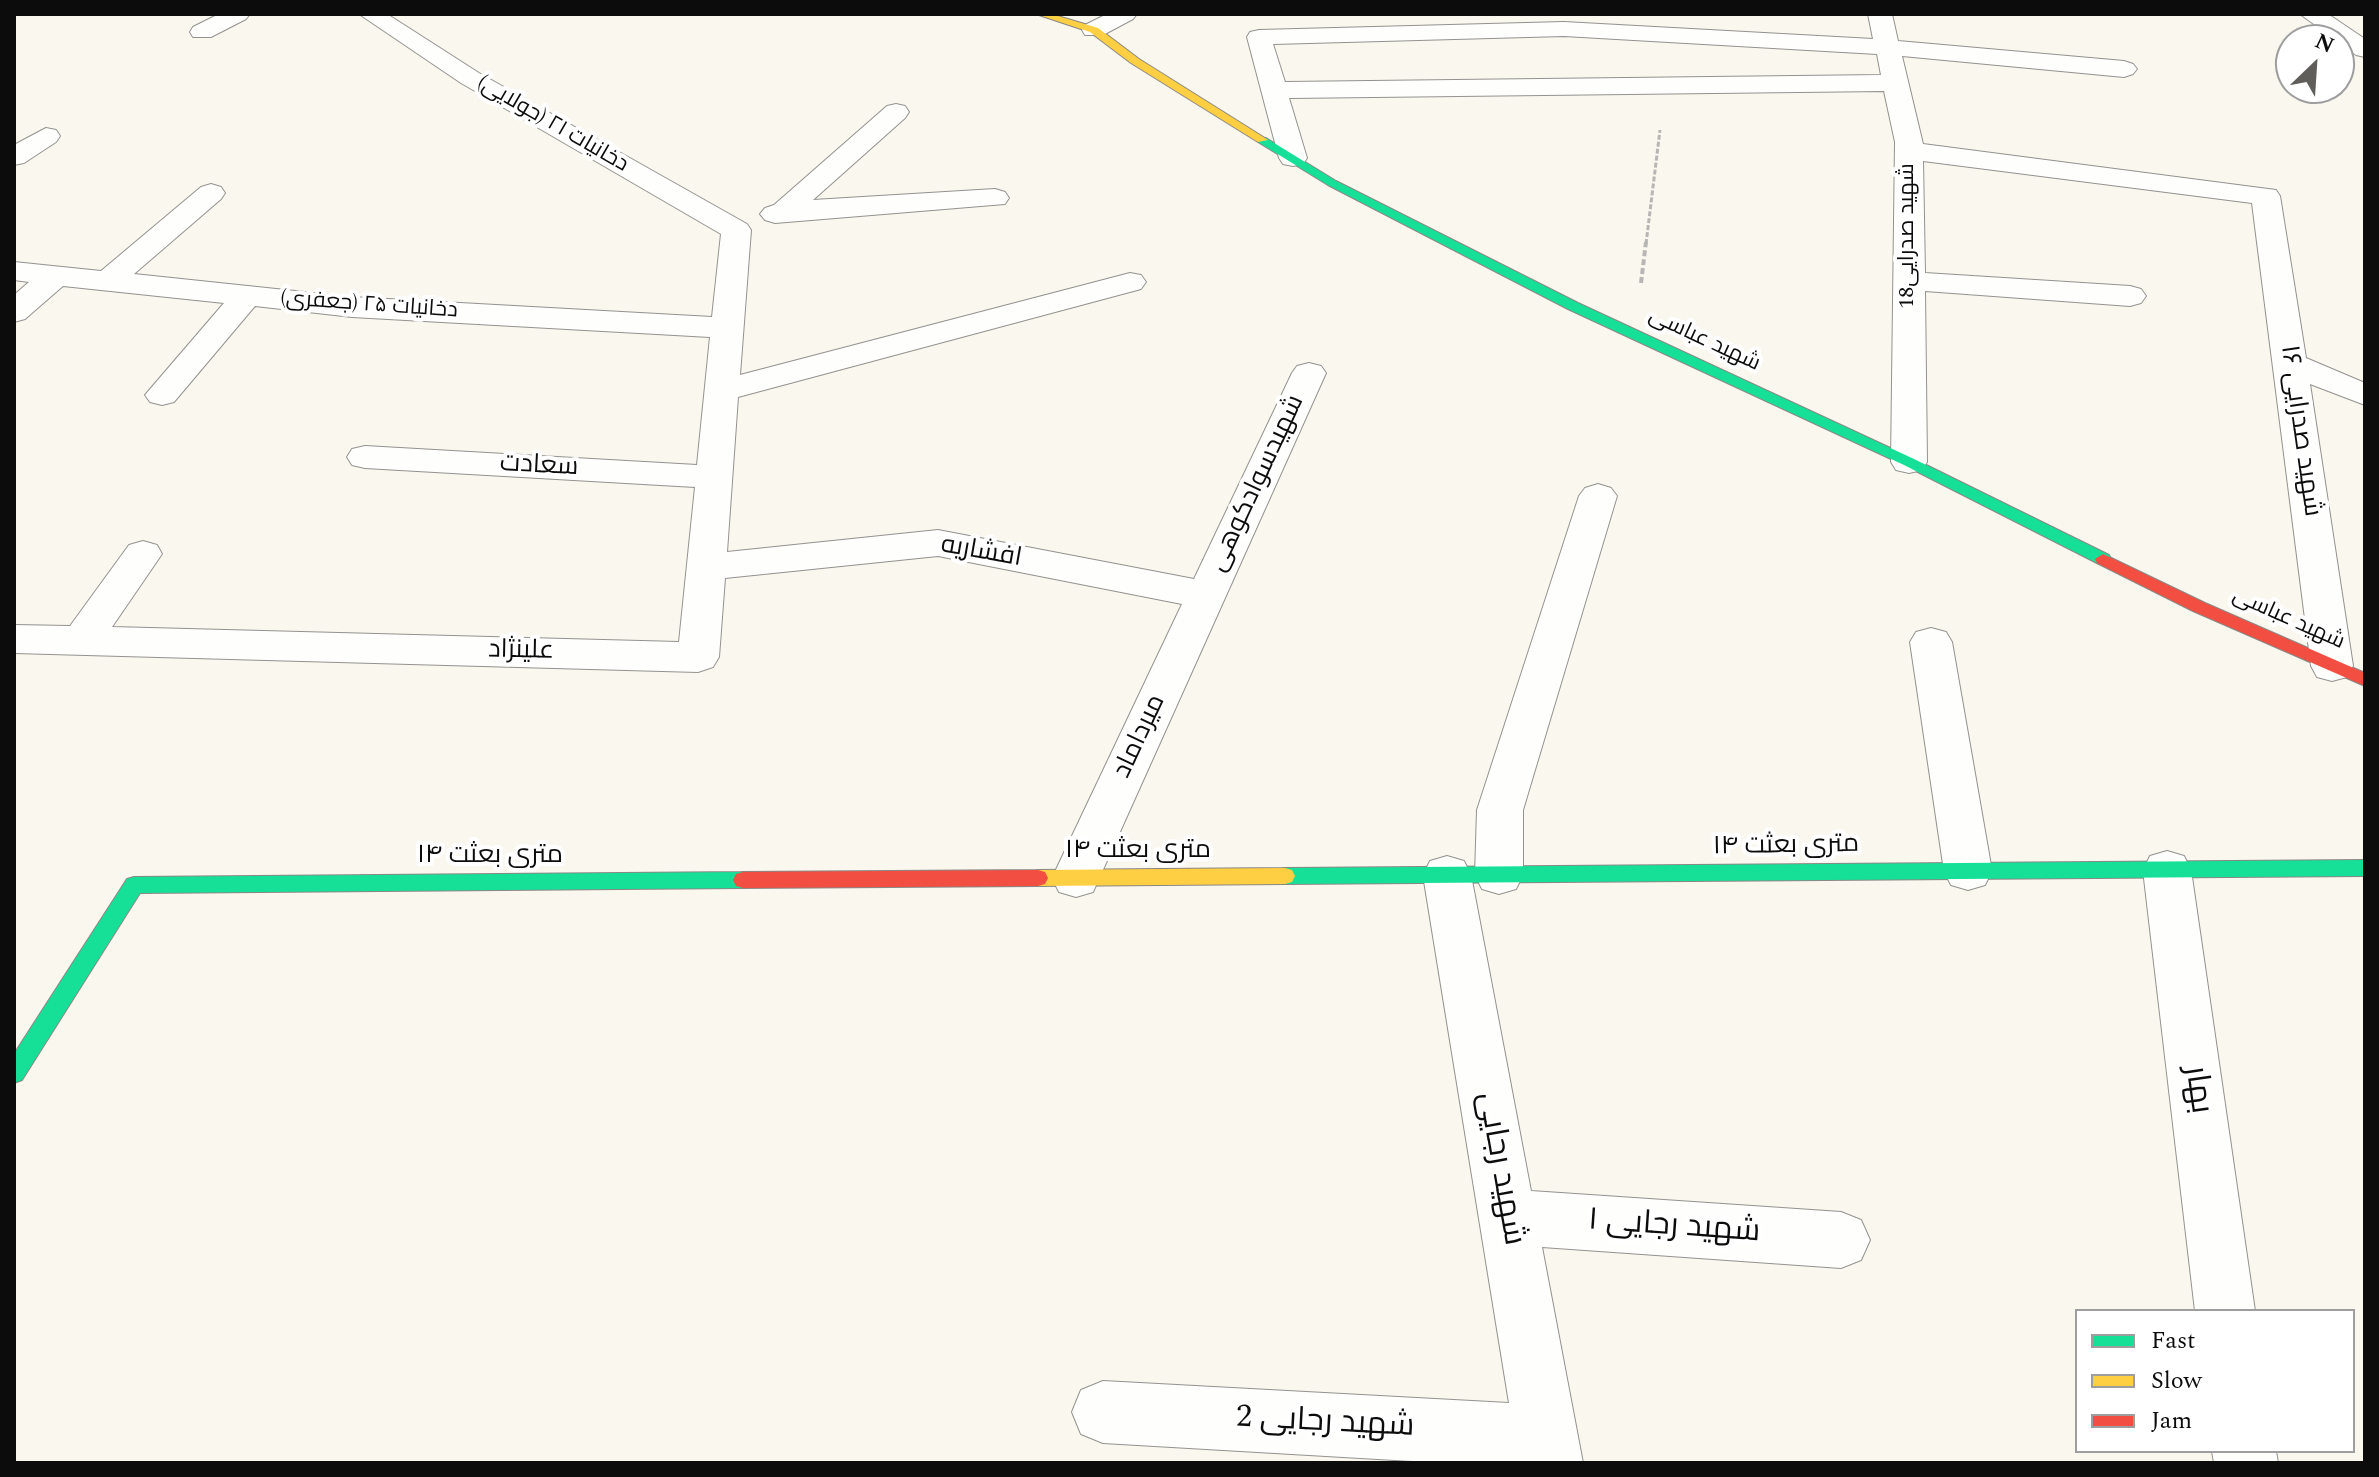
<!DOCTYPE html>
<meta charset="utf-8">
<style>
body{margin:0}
#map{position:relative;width:2379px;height:1477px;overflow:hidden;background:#faf7ef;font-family:Spectral,serif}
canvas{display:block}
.frame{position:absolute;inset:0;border:16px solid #0c0c0c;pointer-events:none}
.legend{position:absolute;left:2075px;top:1309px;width:280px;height:144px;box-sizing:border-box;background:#fff;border:2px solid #9e9e9e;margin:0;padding:10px 14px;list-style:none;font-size:24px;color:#0c0c0c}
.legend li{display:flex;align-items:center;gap:16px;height:40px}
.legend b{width:40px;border:2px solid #9e9e9e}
.north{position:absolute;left:2275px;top:24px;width:80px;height:80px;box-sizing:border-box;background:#fff;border:2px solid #9e9e9e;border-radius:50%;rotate:25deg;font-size:22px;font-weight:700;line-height:32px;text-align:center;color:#0c0c0c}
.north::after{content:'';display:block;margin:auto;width:28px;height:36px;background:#5f5e5b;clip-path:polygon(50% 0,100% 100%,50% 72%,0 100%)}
</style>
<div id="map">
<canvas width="2379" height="1477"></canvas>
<div class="frame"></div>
<ul class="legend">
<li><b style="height:10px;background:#16e098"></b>Fast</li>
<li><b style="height:10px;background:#ffcf43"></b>Slow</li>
<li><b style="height:10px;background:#f24e42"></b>Jam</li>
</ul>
<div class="north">N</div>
</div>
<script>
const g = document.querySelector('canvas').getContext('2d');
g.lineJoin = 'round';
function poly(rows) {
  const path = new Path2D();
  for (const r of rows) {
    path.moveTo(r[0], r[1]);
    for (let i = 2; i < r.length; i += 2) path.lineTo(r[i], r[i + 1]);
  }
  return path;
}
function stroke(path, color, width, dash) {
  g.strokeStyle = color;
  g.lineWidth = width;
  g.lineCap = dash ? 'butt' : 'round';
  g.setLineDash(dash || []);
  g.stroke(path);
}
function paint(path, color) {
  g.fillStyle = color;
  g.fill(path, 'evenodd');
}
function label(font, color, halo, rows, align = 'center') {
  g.font = font + ' Spectral,Cairo,serif';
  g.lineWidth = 8;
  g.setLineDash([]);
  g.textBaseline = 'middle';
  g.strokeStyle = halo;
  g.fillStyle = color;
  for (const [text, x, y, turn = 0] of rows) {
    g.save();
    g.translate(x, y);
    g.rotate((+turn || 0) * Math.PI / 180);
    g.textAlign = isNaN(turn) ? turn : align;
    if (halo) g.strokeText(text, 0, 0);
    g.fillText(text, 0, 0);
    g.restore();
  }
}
const pathFar1 = poly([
 [1646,244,1660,130]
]);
const path = poly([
 [1641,283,1646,242]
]);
const street = poly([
 [219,14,250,14,246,19,211,37,193,37,190,32,193,27,219,14],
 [359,14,387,14,479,73,747,224,751,230,740,375,1130,273,1141,275,1146,282,1141,289,738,397,727,552,938,530,1194,579,1292,373,1297,366,1309,363,1321,366,1326,373,1093,892,1076,897,1059,892,1052,878,1182,604,938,556,725,578,719,657,713,667,698,672,14,653,14,625,70,626,129,545,143,541,157,545,162,554,112,627,679,642,695,487,365,468,352,465,347,457,352,449,365,446,697,465,710,337,352,317,255,306,174,402,162,405,150,402,145,395,224,303,63,286,25,319,14,322,14,295,29,282,14,280,14,262,101,271,201,187,211,184,221,187,225,193,221,199,134,274,352,297,712,317,721,234,461,83,359,14],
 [1107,14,1137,14,1133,19,1103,35,1085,35,1082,30,1085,25,1107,14],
 [1868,14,1892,14,1898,41,2124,61,2133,64,2137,69,2133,74,2124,77,1902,56,1923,144,2276,190,2280,196,2306,358,2365,383,2365,405,2310,384,2353,666,2347,677,2332,681,2317,677,2311,666,2252,203,1923,161,1925,273,2130,286,2141,289,2146,296,2141,303,2130,306,1925,291,1927,462,1922,470,1909,473,1896,470,1891,462,1895,142,1884,91,1289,98,1307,158,1303,164,1293,166,1283,164,1279,158,1247,37,1250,32,1259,30,1564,22,1873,39,1868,14],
 [1564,36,1877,54,1881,75,1285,82,1273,44,1564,36],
 [2300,14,2328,14,2365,39,2365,57,2356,55,2300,14],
 [896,104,905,106,909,112,905,118,813,200,995,189,1005,192,1009,198,1005,204,775,223,765,220,760,214,765,208,774,205,887,106,896,104],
 [46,128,56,130,60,136,56,142,24,163,14,165,14,145,46,128],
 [1598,484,1611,488,1617,496,1523,810,1523,875,1516,889,1499,894,1482,889,1475,875,1477,810,1579,496,1585,488,1598,484],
 [1931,628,1946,632,1952,642,1992,871,1985,885,1968,890,1951,885,1944,871,1910,642,1916,632,1931,628],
 [2167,851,2184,856,2191,870,2255,1311,2195,1311,2143,870,2150,856,2167,851],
 [1447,856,1464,861,1471,875,1531,1191,1841,1212,1861,1220,1870,1240,1861,1260,1841,1268,1542,1247,1583,1463,1446,1463,1103,1443,1081,1434,1072,1412,1081,1390,1103,1381,1509,1403,1423,875,1430,861,1447,856],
 [2212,1451,2276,1451,2278,1463,2214,1463,2212,1451]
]);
const fast = poly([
 [1258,138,1266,138,1336,181,1578,303,1914,459,2109,555,2111,559,2109,563,2097,563,1904,465,1568,309,1328,185,1258,142,1258,138],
 [2365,860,2365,876,1285,884,1278,882,1275,876,1278,870,1285,868,2365,860],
 [743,872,750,874,753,880,750,886,743,888,140,893,22,1080,14,1083,14,1054,127,879,134,877,743,872]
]);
const slow = poly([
 [1036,14,1051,14,1098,28,1139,59,1268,140,1258,142,1131,63,1090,32,1036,14],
 [1285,868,1292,870,1295,876,1292,882,1285,884,1038,886,1031,884,1028,878,1031,872,1038,870,1285,868]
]);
const jam = poly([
 [2103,554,2205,603,2365,673,2365,686,2193,611,2097,563,2095,559,2103,554],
 [1038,870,1045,872,1048,878,1045,884,1038,886,743,888,736,886,733,880,736,874,743,872,1038,870]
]);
const farStreetnames = [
 ["دخانیات ۲۱ (جولایی)",552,125,30],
 ["شهید صدرایی18",1909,236,-90],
 ["دخانیات ۲۵ (جعفری)",369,306,4],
 ["شهید عباسی",1704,341,25],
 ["شهید عباسی",2288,620,24]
];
const streetNames = [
 ["شهید صدرایی ۱۶",2299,431,82],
 ["سعادت",539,467,3],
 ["شهیدسوادکوهی",1258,484,-65],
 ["افشاریه",981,553,10],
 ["علینژاد",521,652,1],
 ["میرداماد",1141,737,-65],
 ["۱۴ متری بعثت",1786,847,-1],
 ["۱۴ متری بعثت",1138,852],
 ["۱۴ متری بعثت",490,857]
];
const nearStreetnames = [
 ["بهار",2196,1090,82],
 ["شهید رجایی",1499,1169,80],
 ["شهید رجایی ۱",1674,1228,4],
 ["شهید رجایی 2",1325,1424,3]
];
stroke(street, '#93928e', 2);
stroke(fast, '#8a8885', 2);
stroke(slow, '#8a8885', 2);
stroke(jam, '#8a8885', 2);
stroke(pathFar1, '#b7b6b5', 3, [5, 2]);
stroke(path, '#b7b6b5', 4, [6, 3]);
paint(street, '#fefefd');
paint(fast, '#16e098');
paint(slow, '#ffcf43');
paint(jam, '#f24e42');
label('22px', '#0c0c0c', '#fff', farStreetnames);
label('26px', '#0c0c0c', '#fff', streetNames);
label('32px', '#0c0c0c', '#fff', nearStreetnames);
</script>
